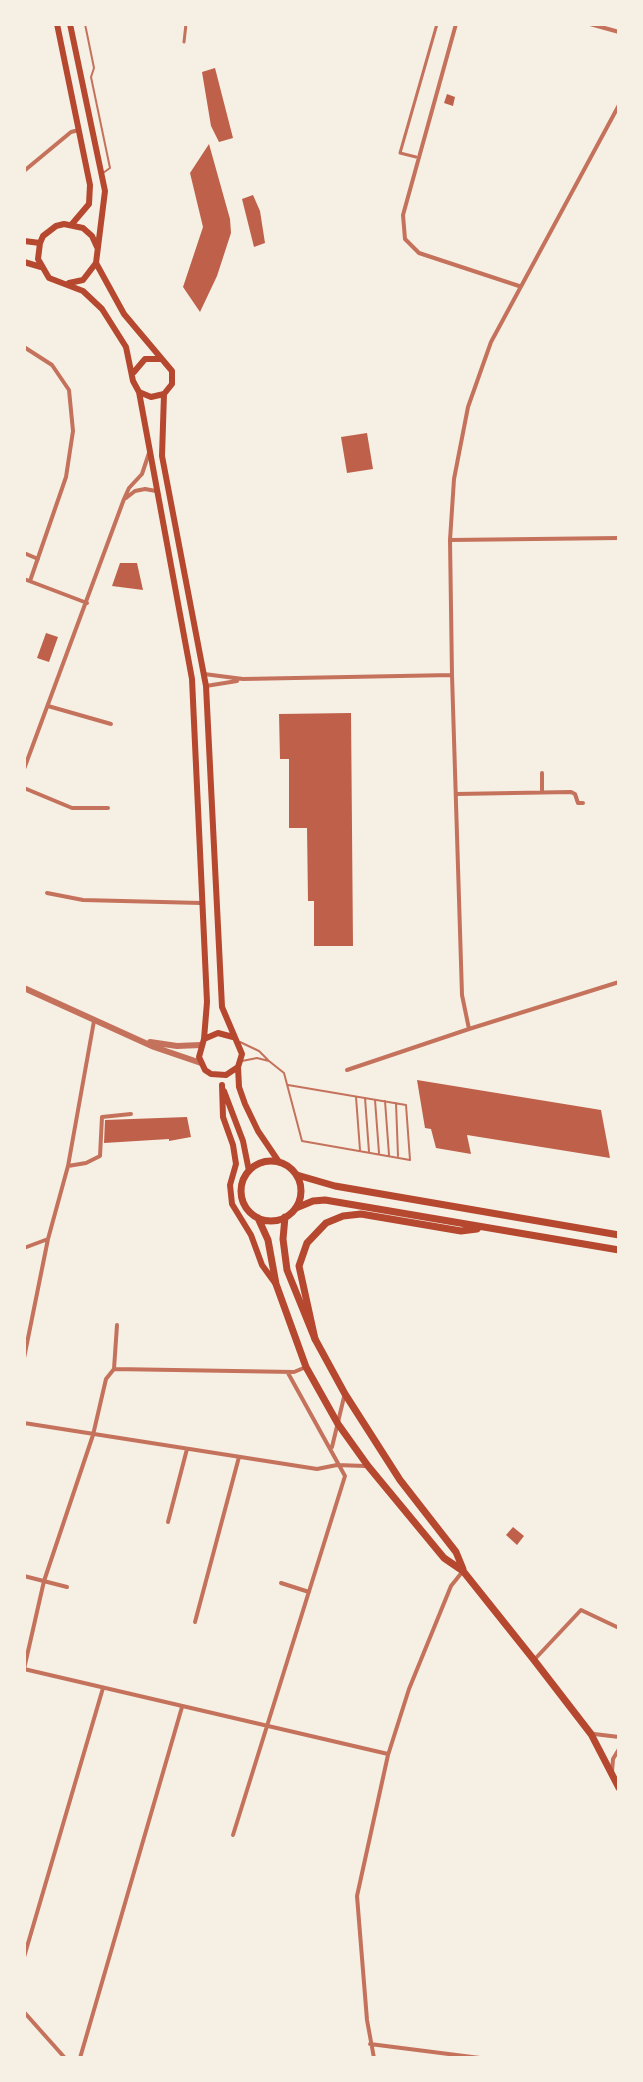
<!DOCTYPE html>
<style>
body{margin:0}
#map{position:relative;width:643px;height:2082px;overflow:hidden;background:#f6efe4;font-family:"Varela Round",sans-serif}
canvas{display:block}
.frame{position:absolute;inset:0;border:26px solid #f6efe4;pointer-events:none}
</style>
<div id="map">
<canvas width="643" height="2082"></canvas>
<div class="frame"></div>
</div>
<script>
const g = document.querySelector('canvas').getContext('2d');
g.lineJoin = 'round';
function paint(path, color) {
  g.fillStyle = color;
  g.fill(path, 'evenodd');
}
function poly(rows) {
  const path = new Path2D();
  for (const r of rows) {
    if (r.length === 3) {
      path.moveTo(r[0] + r[2], r[1]);
      path.arc(r[0], r[1], r[2], 0, 2 * Math.PI);
      continue;
    }
    path.moveTo(r[0], r[1]);
    for (let i = 2; i < r.length; i += 2) path.lineTo(r[i], r[i + 1]);
  }
  return path;
}
function stroke(path, color, width, dash) {
  g.strokeStyle = color;
  g.lineWidth = width;
  g.lineCap = dash ? 'butt' : 'round';
  g.setLineDash(dash || []);
  g.stroke(path);
}
const building = poly([
 [215,68,233,138,219,142,211,126,202,72],
 [447,94,455,97,453,106,444,103],
 [209,144,230,219,231,233,217,276,200,312,183,287,203,227,190,173],
 [253,195,260,211,265,243,254,247,242,199],
 [367,433,373,469,347,473,341,437],
 [120,563,137,563,143,590,112,586],
 [46,633,58,637,49,662,37,658],
 [351,713,353,946,314,946,314,901,308,901,307,828,289,828,289,759,280,759,279,714],
 [417,1080,601,1110,610,1158,467,1135,471,1154,436,1148,431,1129,425,1128],
 [187,1117,191,1137,169,1141,169,1139,104,1143,105,1120],
 [513,1527,524,1536,517,1545,506,1535]
]);
const service = poly([
 [85,24,94,68,91,77,110,168,103,173],
 [240,1042,259,1051,268,1060],
 [242,1061,257,1058,269,1061,284,1073,302,1141,410,1160,406,1105,288,1085],
 [356,1097,360,1150],
 [365,1098,369,1152],
 [375,1100,379,1153],
 [385,1101,389,1155],
 [396,1103,398,1156]
]);
const pedestrian = poly([
 [184,42,186,24],
 [416,157,400,153,437,24]
]);
const minor = poly([
 [456,24,403,215,405,239,419,253,519,286],
 [590,24,619,32],
 [24,171,71,132,79,130],
 [24,347,52,365,69,390,73,431,66,477,30,581],
 [126,498,135,491,145,489,156,491],
 [450,540,619,538],
 [24,553,38,559],
 [24,579,87,603],
 [204,674,243,679,452,675],
 [206,686,237,681],
 [48,706,111,724],
 [24,769,124,499,129,488,142,474,149,453],
 [542,773,542,792],
 [24,788,72,808,108,808],
 [456,794,571,792,575,794,578,803,583,803],
 [47,893,83,900,201,903],
 [469,1029,462,995,452,675,450,540,454,479,468,407,491,342,619,105],
 [347,1070,469,1029,619,982],
 [68,1166,86,1163,100,1156,102,1117,131,1114],
 [24,1248,48,1239],
 [24,1358,48,1239,68,1166,94,1021],
 [114,1369,117,1325],
 [24,1423,317,1469,337,1465,365,1466],
 [332,1447,344,1397],
 [168,1522,187,1449],
 [24,1576,67,1587],
 [281,1583,309,1592],
 [195,1622,239,1457],
 [534,1660,581,1610,619,1628],
 [24,1669,44,1581,93,1435,106,1379,114,1369,294,1372,306,1367],
 [24,1669,388,1754],
 [594,1734,619,1737],
 [612,1772,613,1759,619,1749],
 [233,1835,345,1476,288,1373],
 [24,1957,103,1688],
 [24,2012,65,2058],
 [370,2044,480,2058],
 [75,2058,77,2058],
 [80,2058,182,1707],
 [374,2058,367,2020,357,1896,388,1755,409,1689,451,1586,463,1571]
]);
const tertiary = poly([
 [24,988,154,1047,201,1063],
 [150,1042,177,1046,201,1045]
]);
const secondary = poly([
 [57,24,90,185,89,204,72,224],
 [24,241,40,243],
 [24,262,41,267],
 [96,263,124,314,172,371,172,384,164,394,162,456,206,686,222,1007,242,1054,238,1067,226,1075,211,1074,205,1070,199,1057,204,1039,207,1002,192,679,139,392,133,381,126,347,102,309,83,291,49,278,38,259,40,243,43,236,56,226,64,224,83,228,92,236,97,247],
 [69,283,83,280,96,263,105,191,70,24],
 [134,372,145,359,160,359],
 [139,392,151,397,164,394],
 [204,1039,218,1033,233,1037],
 [238,1067,239,1087,245,1104,258,1131,279,1162],
 [222,1085,223,1117,233,1145,236,1164,230,1185,232,1204,251,1235,262,1265,275,1283],
 [224,1091,243,1141,249,1171]
]);
const primary = poly([
 [271,1191,30],
 [285,1217,283,1239,287,1270,315,1339,345,1394,400,1480,456,1552,463,1569],
 [258,1218,268,1240,276,1284,306,1367,338,1424,368,1466,444,1558,463,1571,534,1660,591,1734,619,1788]
]);
const trunk = poly([
 [297,1175,335,1186,619,1235],
 [296,1208,313,1201,325,1200,619,1250],
 [315,1339,299,1266,307,1243,326,1223,343,1216,361,1214,461,1231,477,1229]
]);
paint(building, '#bf614a');
stroke(service, '#c5725c', 2);
stroke(pedestrian, '#c5725c', 3);
stroke(minor, '#c5725c', 4);
stroke(tertiary, '#c5725c', 6);
stroke(secondary, '#b5482f', 6);
stroke(primary, '#b5482f', 7);
stroke(trunk, '#b5482f', 7);
</script>
